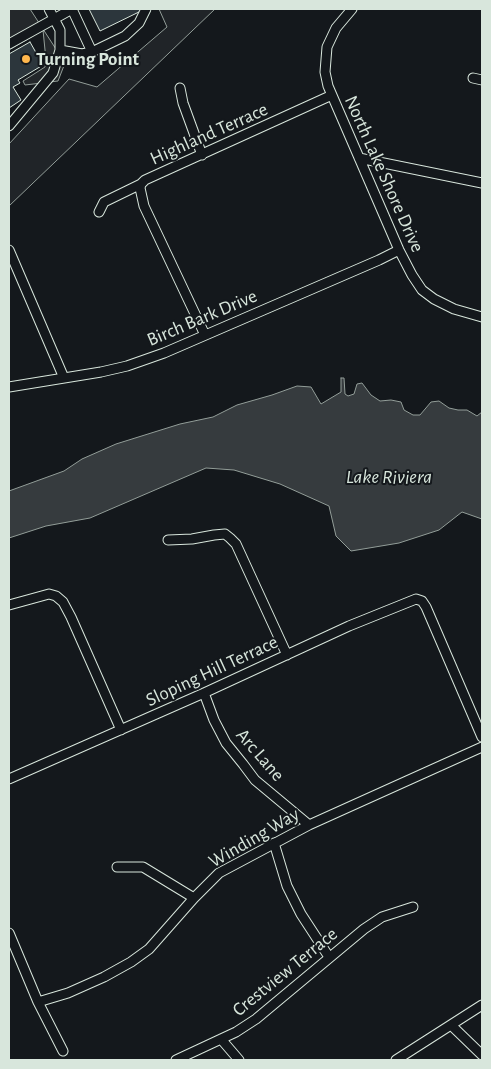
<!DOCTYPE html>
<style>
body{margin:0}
#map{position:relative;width:491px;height:1069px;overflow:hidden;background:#14181c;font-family:"Alegreya Sans",sans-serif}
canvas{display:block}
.frame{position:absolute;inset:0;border:10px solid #d8e6dc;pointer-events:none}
</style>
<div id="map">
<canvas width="491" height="1069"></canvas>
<div class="frame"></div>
</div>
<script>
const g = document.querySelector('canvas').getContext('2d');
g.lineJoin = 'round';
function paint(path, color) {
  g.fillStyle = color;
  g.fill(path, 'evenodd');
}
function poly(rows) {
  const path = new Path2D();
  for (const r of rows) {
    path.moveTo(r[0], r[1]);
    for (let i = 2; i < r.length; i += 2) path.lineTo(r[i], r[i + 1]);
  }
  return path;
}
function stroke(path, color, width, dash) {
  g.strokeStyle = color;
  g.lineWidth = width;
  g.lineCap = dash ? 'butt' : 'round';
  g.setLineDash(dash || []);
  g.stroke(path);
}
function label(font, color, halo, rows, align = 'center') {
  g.font = font + ' "Alegreya Sans",sans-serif';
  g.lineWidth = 4;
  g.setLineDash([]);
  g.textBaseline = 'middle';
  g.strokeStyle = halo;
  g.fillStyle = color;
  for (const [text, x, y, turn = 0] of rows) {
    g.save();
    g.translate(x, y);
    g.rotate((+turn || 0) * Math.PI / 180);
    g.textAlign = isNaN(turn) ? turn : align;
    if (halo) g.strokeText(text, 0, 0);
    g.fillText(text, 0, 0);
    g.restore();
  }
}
const green = poly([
 [159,9,215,9,9,206,9,144,69,79,97,87,167,27,159,9]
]);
const parking = poly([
 [9,9,30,9,65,63,58,81,25,85,23,81,45,67,46,60,43,30,9,50,9,9]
]);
const water = poly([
 [341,378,344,378,345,394,348,396,354,394,357,384,362,383,371,395,380,401,391,400,401,402,404,410,413,415,420,415,431,402,439,401,449,408,458,410,467,410,477,416,482,412,482,519,462,512,439,530,399,543,351,551,336,536,329,506,280,484,234,470,206,468,90,518,46,526,9,538,9,491,64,471,82,459,116,444,180,424,213,417,237,405,272,395,297,386,311,387,321,404,341,392,341,378]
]);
const building = poly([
 [89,9,143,9,143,10,100,31,89,9],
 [30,42,43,65,18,80,20,83,13,87,21,100,9,108,9,54,30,42]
]);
const minor = poly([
 [72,9,92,52],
 [352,9,336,28,327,47,325,72,328,86,399,250,412,275,422,290,434,299,454,309,482,317],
 [9,44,72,9],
 [60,50,82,54,92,52,125,36,139,23,146,9],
 [473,78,482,80],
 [180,88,183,103,202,155],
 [9,126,53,73,60,50,60,30,49,9],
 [359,158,482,183],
 [99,212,104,202,141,184],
 [9,250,64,378],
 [205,335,144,206,140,188,141,184,145,180,332,95],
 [9,387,101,372,127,366,164,353,379,260,399,250],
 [168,540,192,539,214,535,225,534,230,538,236,544,287,655],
 [9,605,49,594,56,596,63,602,71,617,121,730],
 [204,693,214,720,226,743,243,764,255,780,309,825],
 [9,779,204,693,349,626,416,599,422,601,426,607,482,737],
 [274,843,287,886,301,914,329,957],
 [117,867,143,867,194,898],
 [9,933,38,1002,63,1051],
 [38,1002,68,993,104,977,131,962,149,949,194,898,219,873,309,825,482,747],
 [451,1025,482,1055],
 [221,1039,239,1060],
 [176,1060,236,1032,256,1019,364,929,382,917,413,907],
 [396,1060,482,1005]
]);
const markers = [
 [26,59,5,"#ffb74d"]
];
const poiNames = [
 ["Turning Point",36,59]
];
const streetNames = [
 ["Highland Terrace",209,134,-24],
 ["North Lake Shore Drive",384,174,66],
 ["Birch Bark Drive",202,318,-23],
 ["Sloping Hill Terrace",212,671,-25],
 ["Arc Lane",260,755,49],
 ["Winding Way",254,838,-30],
 ["Crestview Terrace",285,972,-39]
];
const waterNames = [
 ["Lake Riviera",389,477]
];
paint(green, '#202428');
stroke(green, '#939e99', 1);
paint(parking, '#24282b');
stroke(parking, '#939e99', 1);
paint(water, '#363b3e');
stroke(water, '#939e99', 1);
paint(building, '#2c363c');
stroke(building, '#d8e6dc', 1);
stroke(minor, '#d8e6dc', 11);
stroke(minor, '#14181c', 9);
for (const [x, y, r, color] of markers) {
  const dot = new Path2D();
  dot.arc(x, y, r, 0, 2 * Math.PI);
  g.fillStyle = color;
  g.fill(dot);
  stroke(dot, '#14181c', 2);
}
label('bold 19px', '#d8e6dc', '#14181c', poiNames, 'left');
label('19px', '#d8e6dc', '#14181c', streetNames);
label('italic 20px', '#d8e6dc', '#14181c', waterNames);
</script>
